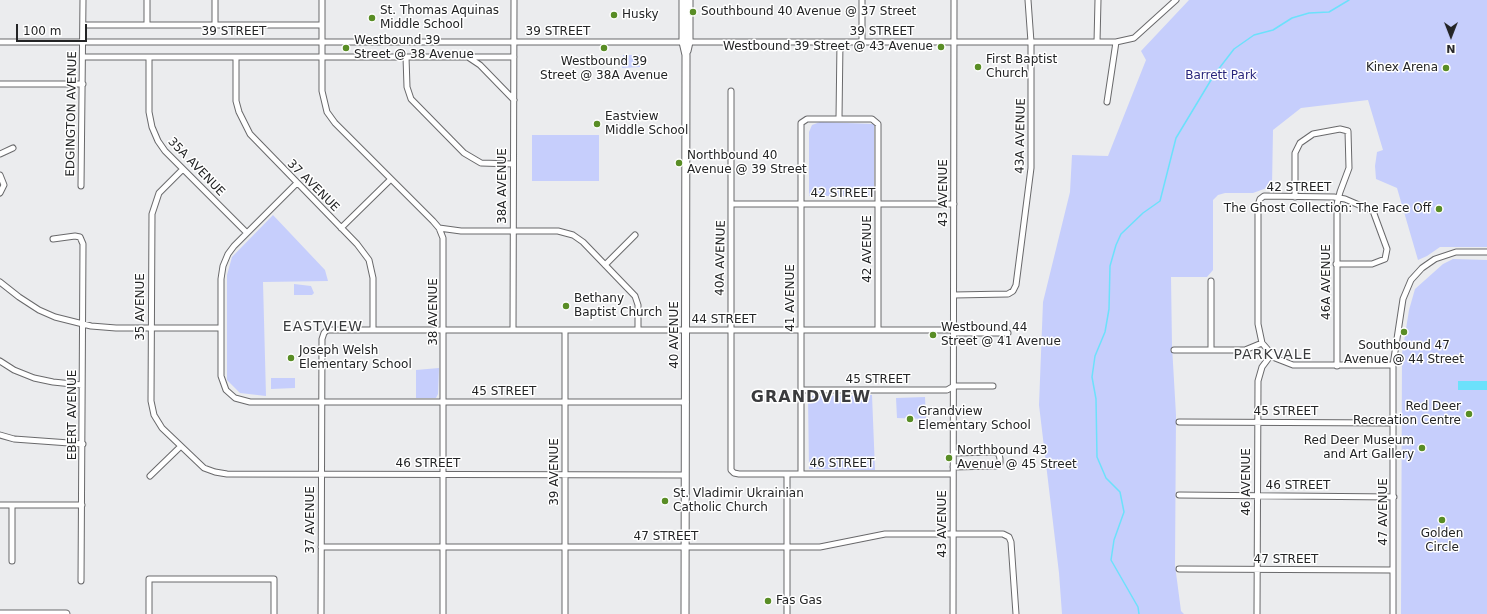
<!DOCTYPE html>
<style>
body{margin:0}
#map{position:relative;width:1487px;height:614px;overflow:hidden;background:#ebecee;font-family:"DejaVu Sans",sans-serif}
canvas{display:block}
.north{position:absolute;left:1431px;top:16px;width:40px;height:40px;-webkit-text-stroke:3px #fff;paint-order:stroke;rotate:180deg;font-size:11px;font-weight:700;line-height:16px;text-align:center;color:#232425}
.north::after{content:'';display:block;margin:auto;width:14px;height:18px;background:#232425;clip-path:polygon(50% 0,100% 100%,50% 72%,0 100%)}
.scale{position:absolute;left:16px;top:24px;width:71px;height:18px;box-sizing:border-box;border:2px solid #232425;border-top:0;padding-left:5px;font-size:12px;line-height:14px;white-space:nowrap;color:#232425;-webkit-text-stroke:3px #fff;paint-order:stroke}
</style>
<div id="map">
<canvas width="1487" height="614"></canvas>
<div class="north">N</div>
<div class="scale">100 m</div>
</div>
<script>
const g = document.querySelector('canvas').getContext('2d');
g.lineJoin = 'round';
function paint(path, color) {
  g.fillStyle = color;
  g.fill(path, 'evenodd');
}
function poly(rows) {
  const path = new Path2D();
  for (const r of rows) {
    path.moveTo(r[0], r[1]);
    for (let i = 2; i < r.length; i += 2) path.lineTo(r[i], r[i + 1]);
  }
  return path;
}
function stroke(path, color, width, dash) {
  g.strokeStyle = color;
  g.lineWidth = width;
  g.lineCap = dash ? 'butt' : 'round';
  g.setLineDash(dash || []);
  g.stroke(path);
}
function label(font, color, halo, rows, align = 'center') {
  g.font = font + ' "DejaVu Sans",sans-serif';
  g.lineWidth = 3;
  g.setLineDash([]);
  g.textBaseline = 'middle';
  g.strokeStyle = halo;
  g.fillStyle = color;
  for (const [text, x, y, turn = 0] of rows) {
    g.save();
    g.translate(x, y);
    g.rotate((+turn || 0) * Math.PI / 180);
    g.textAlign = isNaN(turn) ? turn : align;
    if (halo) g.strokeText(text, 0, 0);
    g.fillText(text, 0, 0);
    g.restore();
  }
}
const green = poly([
 [1189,0,1487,0,1487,247,1440,247,1427,256,1418,260,1397,188,1376,179,1375,166,1377,152,1383,150,1368,100,1301,108,1273,130,1272,186,1253,193,1225,193,1218,195,1213,200,1213,270,1207,277,1171,277,1172,346,1176,415,1175,565,1181,611,1184,614,1062,614,1059,573,1039,405,1043,302,1070,192,1072,155,1108,156,1146,60,1141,51],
 [623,55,640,55,640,67,622,68],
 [820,122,874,124,874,196,809,196,809,132,812,125],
 [532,135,599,135,599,181,532,181],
 [273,215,325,270,328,281,263,282,266,396,240,393,227,380,227,275,232,257],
 [1453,259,1487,260,1487,614,1401,614,1402,354,1409,310,1415,289,1443,264],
 [294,284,311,286,314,293,312,295,294,295],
 [439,368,438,394,436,398,416,398,416,370],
 [271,378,295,378,295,388,271,389],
 [872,395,875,470,809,469,808,396],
 [925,397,926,419,897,418,896,398]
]);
const water = poly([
 [1458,381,1487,381,1487,390,1458,390]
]);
const stream = poly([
 [1139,614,1138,607,1111,560,1114,540,1124,512,1120,492,1106,478,1097,457,1096,399,1092,377,1095,356,1105,332,1109,309,1110,266,1116,245,1121,234,1143,213,1160,201,1176,138,1214,75,1234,49,1254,35,1273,30,1292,18,1309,13,1329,12,1349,0]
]);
const minor = poly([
 [147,0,147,25],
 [215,0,215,25],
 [322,0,322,91,327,112,335,123,433,221,439,228,443,238,443,614],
 [862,0,862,42],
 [83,25,322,25],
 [0,42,1116,42,1134,38,1176,0],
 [1097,42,1098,0],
 [83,57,514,57],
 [149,57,149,112,152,127,158,141,165,151,247,233],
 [236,57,236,101,239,112,250,134,357,244,369,260,373,278,373,330],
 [406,57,407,87,411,99,464,153,481,163,513,164],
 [468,57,480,65,514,100],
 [0,84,83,84],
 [731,91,731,470,734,473,739,474,953,474],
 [1107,102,1116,42],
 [839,118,840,42],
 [0,154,13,148],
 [183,169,159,193,152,214,151,401,154,415,162,428,204,468,215,472,227,474,685,475],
 [0,175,4,185,0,193],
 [297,183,234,246,228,254,223,266,221,279,221,376,226,390,235,398,250,402,686,402],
 [81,186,83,0],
 [1295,197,1295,153,1300,143,1313,134,1340,129,1348,131,1349,168,1340,192,1337,204,1337,366],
 [731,204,954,204],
 [341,228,391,179],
 [439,228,461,231,558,231,573,235,583,242,635,296,638,305,638,330],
 [53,239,75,236,80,237,83,244,81,581],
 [605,265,635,235],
 [0,282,19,297,39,310,55,317,91,326,116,328,221,328],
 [954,295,1008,294,1013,291,1016,285,1031,168,1031,42,1028,0],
 [513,330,514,0],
 [954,333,1008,333],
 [1262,343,1258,324,1258,205,1260,199,1264,196,1334,197,1345,199,1373,211,1387,249,1385,259,1372,264,1336,264],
 [1174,350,1245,350,1262,343,1275,358,1293,365,1393,365],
 [1211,350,1211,281],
 [0,361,14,370,34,378,53,382,82,385],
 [801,390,947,390,954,386,993,386],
 [1179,422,1394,423],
 [0,435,14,439,83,444],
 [953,467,996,466,1000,463,1000,459,999,454,994,452,954,453],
 [787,474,787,614],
 [801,474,801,123,807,119,872,119,878,124,878,330],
 [150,476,180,447],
 [1179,495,1394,497],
 [0,505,82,505],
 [321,547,820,547,885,534,1003,534,1009,537,1011,542,1016,614],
 [12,561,12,505],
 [1179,569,1393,570],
 [149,614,149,579,274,579,274,614],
 [321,614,322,339,324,333,327,330,954,330],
 [565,614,565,330],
 [953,614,954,0],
 [1257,614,1258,381,1262,367,1271,355],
 [1393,614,1393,365,1403,299,1411,280,1422,268,1435,259,1456,252,1487,252]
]);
const major = poly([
 [683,0,683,42,686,55,685,614],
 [687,51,689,42,689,0],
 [0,614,66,614]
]);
const markers = [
 [693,12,4,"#598d25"],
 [614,15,4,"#598d25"],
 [372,18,4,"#598d25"],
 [941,47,4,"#598d25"],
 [346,48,4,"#598d25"],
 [604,48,4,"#598d25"],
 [978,67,4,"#598d25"],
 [1446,68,4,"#598d25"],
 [597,124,4,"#598d25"],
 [679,163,4,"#598d25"],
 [1439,209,4,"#598d25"],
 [566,306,4,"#598d25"],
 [1404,332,4,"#598d25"],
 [933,335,4,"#598d25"],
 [291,358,4,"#598d25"],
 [1469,414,4,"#598d25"],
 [910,419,4,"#598d25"],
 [1422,448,4,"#598d25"],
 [949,458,4,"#598d25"],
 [665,501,4,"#598d25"],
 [1442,520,4,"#598d25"],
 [768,601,4,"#598d25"]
];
const poiNames = [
 ["St. Thomas Aquinas",380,11],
 ["Middle School",380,25],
 ["Southbound 40 Avenue @ 37 Street",701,12],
 ["Husky",622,15],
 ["Westbound 39",354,41],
 ["Street @ 38 Avenue",354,55],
 ["Westbound 39 Street @ 43 Avenue",933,47,"right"],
 ["First Baptist",986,60],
 ["Church",986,74],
 ["Westbound 39",604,62,"center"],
 ["Street @ 38A Avenue",604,76,"center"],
 ["Kinex Arena",1438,68,"right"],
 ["Eastview",605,117],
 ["Middle School",605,131],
 ["Northbound 40",687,156],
 ["Avenue @ 39 Street",687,170],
 ["The Ghost Collection: The Face Off",1431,209,"right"],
 ["Bethany",574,299],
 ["Baptist Church",574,313],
 ["Westbound 44",941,328],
 ["Street @ 41 Avenue",941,342],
 ["Southbound 47",1404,346,"center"],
 ["Avenue @ 44 Street",1404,360,"center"],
 ["Joseph Welsh",299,351],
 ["Elementary School",299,365],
 ["Red Deer",1461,407,"right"],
 ["Recreation Centre",1461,421,"right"],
 ["Grandview",918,412],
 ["Elementary School",918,426],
 ["Red Deer Museum",1414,441,"right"],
 ["and Art Gallery",1414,455,"right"],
 ["Northbound 43",957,451],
 ["Avenue @ 45 Street",957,465],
 ["St. Vladimir Ukrainian",673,494],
 ["Catholic Church",673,508],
 ["Golden",1442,534,"center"],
 ["Circle",1442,548,"center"],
 ["Fas Gas",776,601]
];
const streetNames = [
 ["39 STREET",234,32],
 ["39 STREET",558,32],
 ["39 STREET",882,32],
 ["EDGINGTON AVENUE",72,114,-89],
 ["43A AVENUE",1021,136,-89],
 ["35A AVENUE",196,167,46],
 ["37 AVENUE",313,186,45],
 ["38A AVENUE",503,186,-90],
 ["42 STREET",1299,188],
 ["43 AVENUE",944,193,-90],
 ["42 STREET",843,194],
 ["42 AVENUE",868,249,-90],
 ["40A AVENUE",721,258,-89],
 ["46A AVENUE",1327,282,-90],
 ["41 AVENUE",791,298,-90],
 ["35 AVENUE",141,307,-90],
 ["38 AVENUE",434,312,-90],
 ["44 STREET",724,320],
 ["40 AVENUE",675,335,-90],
 ["45 STREET",878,380],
 ["45 STREET",504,392],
 ["45 STREET",1286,412],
 ["EBERT AVENUE",73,415,-90],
 ["46 STREET",428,464],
 ["46 STREET",842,464],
 ["39 AVENUE",555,472,-90],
 ["46 AVENUE",1247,482,-90],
 ["46 STREET",1298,486],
 ["47 AVENUE",1384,512,-90],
 ["37 AVENUE",311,520,-90],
 ["43 AVENUE",943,524,-90],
 ["47 STREET",666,537],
 ["47 STREET",1286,560]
];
const parkNames = [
 ["Barrett Park",1221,76]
];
const quarterNames = [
 ["EASTVIEW",323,327],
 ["PARKVALE",1273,355]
];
const districtNames = [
 ["GRANDVIEW",811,398]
];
paint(green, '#c6cefc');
paint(water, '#6ce1fb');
stroke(stream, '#6ce1fb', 1.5);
stroke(minor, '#69696b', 7);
stroke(major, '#69696b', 9);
stroke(minor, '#fff', 5);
stroke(major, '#fff', 7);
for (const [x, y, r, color] of markers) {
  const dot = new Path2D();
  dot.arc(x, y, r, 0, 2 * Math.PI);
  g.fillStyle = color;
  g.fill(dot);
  stroke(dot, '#fff', 1.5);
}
label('12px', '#232425', '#fff', poiNames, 'left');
label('12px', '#232425', '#fff', streetNames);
label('12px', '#29267c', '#fff', parkNames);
g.letterSpacing = '1px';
label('14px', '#3a3b3d', '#fff', quarterNames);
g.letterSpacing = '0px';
g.letterSpacing = '1px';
label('bold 16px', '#3a3b3d', '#fff', districtNames);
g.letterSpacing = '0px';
</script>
